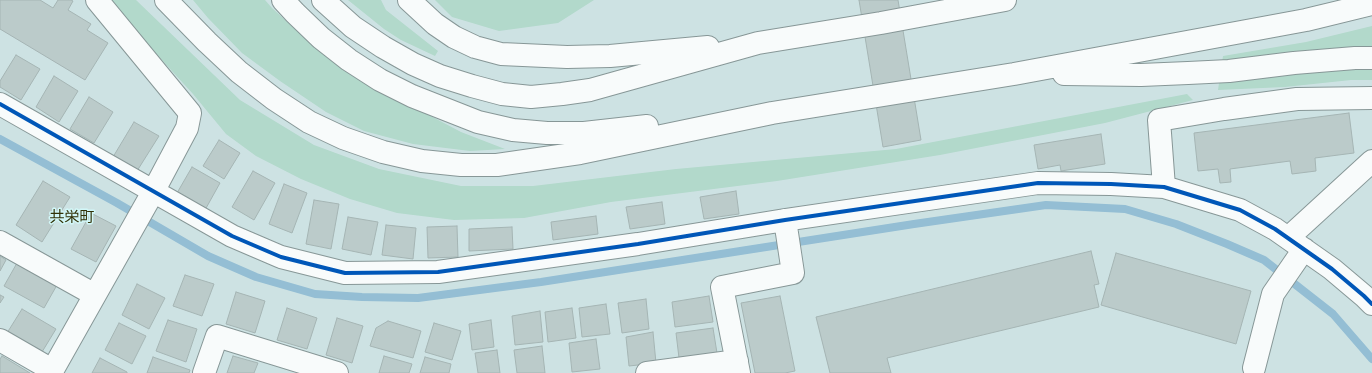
<!DOCTYPE html>
<meta charset="utf-8">
<style>
body{margin:0}
canvas{display:block;background:#cde2e3}
</style>
<canvas width="1372" height="373"></canvas>
<script>
const g = document.querySelector('canvas').getContext('2d');
g.lineJoin = 'round';
function paint(path, color) {
  g.fillStyle = color;
  g.fill(path, 'evenodd');
}
function poly(rows) {
  const path = new Path2D();
  for (const r of rows) {
    path.moveTo(r[0], r[1]);
    for (let i = 2; i < r.length; i += 2) path.lineTo(r[i], r[i + 1]);
  }
  return path;
}
function stroke(path, color, width, dash) {
  g.strokeStyle = color;
  g.lineWidth = width;
  g.lineCap = dash ? 'butt' : 'round';
  g.setLineDash(dash || []);
  g.stroke(path);
}
function label(font, color, halo, rows, align = 'center') {
  g.font = font + ' "IBM Plex Sans","Noto Sans JP",sans-serif';
  g.lineWidth = 3;
  g.setLineDash([]);
  g.textBaseline = 'middle';
  g.strokeStyle = halo;
  g.fillStyle = color;
  for (const [text, x, y, turn = 0] of rows) {
    g.save();
    g.translate(x, y);
    g.rotate((+turn || 0) * Math.PI / 180);
    g.textAlign = isNaN(turn) ? turn : align;
    if (halo) g.strokeText(text, 0, 0);
    g.fillText(text, 0, 0);
    g.restore();
  }
}
const green = poly([
 [111,0,136,0,240,100,314,145,379,169,461,186,533,186,676,169,896,149,1187,94,1193,100,1105,123,940,155,777,181,611,202,524,218,454,220,397,213,350,199,301,179,256,156,226,134,193,94,139,35],
 [193,0,265,0,272,8,318,50,406,103,461,132,505,149,470,151,413,144,364,131,326,112,280,81,242,53,208,18],
 [348,0,381,0,386,10,438,51,435,56,401,40,384,29],
 [435,0,594,0,558,23,499,31,452,17],
 [1372,26,1372,80,1351,80,1285,87,1218,90,1223,56,1306,42]
]);
const stream = poly([
 [0,139,117,203,208,256,256,277,315,294,362,297,418,298,541,282,914,224,1046,205,1125,209,1176,224,1227,244,1264,260,1333,314,1372,359]
]);
const building = poly([
 [0,0,40,0,53,8,58,0,71,0,73,1,68,10,91,24,87,30,108,43,85,80,0,29,0,0],
 [859,0,898,0,921,140,883,147,859,0],
 [16,55,40,69,21,100,0,87,0,81,16,55],
 [54,76,78,91,59,122,36,107,54,76],
 [89,97,113,112,94,143,70,129,89,97],
 [1349,113,1354,153,1315,158,1316,171,1292,174,1290,161,1230,169,1231,182,1220,183,1218,169,1198,171,1194,133,1349,113],
 [134,122,159,136,137,171,113,157,134,122],
 [1101,134,1105,164,1061,171,1060,165,1038,169,1034,145,1101,134],
 [219,140,240,153,224,179,203,166,219,140],
 [192,167,220,183,205,210,177,193,192,167],
 [253,171,275,183,254,220,232,207,253,171],
 [43,181,70,197,42,242,16,225,43,181],
 [284,184,307,193,292,233,269,224,284,184],
 [736,191,739,214,704,219,700,197,736,191],
 [314,200,339,204,331,249,306,244,314,200],
 [662,202,665,224,630,229,626,207,662,202],
 [91,213,116,226,96,262,71,249,91,213],
 [596,216,598,234,553,240,551,222,596,216],
 [348,217,378,222,371,255,342,249,348,217],
 [386,225,416,228,413,259,382,255,386,225],
 [457,226,458,257,428,258,427,227,457,226],
 [512,227,513,249,469,251,469,229,512,227],
 [1091,251,1099,284,1094,285,1099,307,887,358,891,373,830,373,816,317,1091,251],
 [1116,253,1251,291,1236,344,1101,305,1116,253],
 [0,256,6,260,0,271,0,256],
 [17,263,57,285,44,308,4,286,17,263],
 [185,275,214,284,202,316,173,306,185,275],
 [137,284,165,298,149,329,122,315,137,284],
 [236,292,265,301,255,333,226,324,236,292],
 [0,295,4,297,0,303,0,295],
 [709,296,713,322,675,327,672,302,709,296],
 [780,296,795,371,785,373,755,373,741,303,780,296],
 [646,299,649,329,622,333,618,303,646,299],
 [606,304,610,334,582,337,579,308,606,304],
 [287,308,317,318,307,349,277,340,287,308],
 [572,308,576,338,548,342,545,312,572,308],
 [22,309,56,329,42,352,7,333,22,309],
 [540,311,543,342,515,345,512,316,540,311],
 [337,318,363,326,352,363,326,355,337,318],
 [168,320,197,329,186,362,156,351,168,320],
 [491,320,494,347,472,350,469,324,491,320],
 [388,321,421,331,413,358,370,346,376,328,388,321],
 [119,323,146,336,132,364,105,350,119,323],
 [434,323,461,331,452,360,425,352,434,323],
 [713,328,717,353,679,358,676,333,713,328],
 [653,332,656,363,629,366,626,337,653,332],
 [596,339,600,369,572,372,569,343,596,339],
 [542,346,545,373,517,373,514,350,542,346],
 [497,350,500,373,478,373,475,353,497,350],
 [2,356,30,373,0,373,0,359,2,356],
 [233,356,258,363,254,373,227,373,233,356],
 [384,356,412,364,409,373,379,373,384,356],
 [153,357,190,370,189,373,147,373,153,357],
 [425,357,451,364,449,373,420,373,425,357],
 [100,358,127,372,127,373,92,373,100,358]
]);
const minor = poly([
 [0,104,232,236,281,257,345,273,438,272,638,244,785,220,1038,183,1111,184,1164,187,1240,210,1275,229,1332,269,1364,296,1372,304],
 [1164,187,1159,120,1224,109,1297,99,1372,98],
 [1288,238,1372,161],
 [0,242,95,295],
 [0,340,52,370],
 [1254,368,1273,294,1304,249],
 [51,373,153,192,187,128,190,113,97,0],
 [204,373,217,336,337,373],
 [647,373,737,361],
 [739,373,722,287,793,273,785,220]
]);
const motorway = poly([
 [166,0,207,42,239,72,274,99,309,122,343,138,383,152,422,161,461,165,497,165,580,153,772,113,1014,74,1306,20,1372,4],
 [283,0,295,13,321,38,349,60,380,80,412,96,478,122,513,130,547,133,584,133,647,126],
 [323,0,353,27,383,47,413,64,440,76,472,86,502,94,531,97,562,94,590,90,758,43,881,23,1005,0],
 [409,0,435,24,454,37,475,47,501,54,567,57,610,56,708,47],
 [1064,74,1141,75,1188,73,1229,71,1294,63,1355,58,1372,58]
]);
const cycleway = poly([
 [0,104,232,236,281,257,345,273,438,272,638,244,785,220,1038,183,1111,184,1164,187,1240,210,1275,229,1332,269,1364,296,1372,304]
]);
const quarterNames = [
 ["共栄町",72,218]
];
paint(green, '#b2d9cb');
stroke(stream, '#94bed4', 8);
paint(building, '#bbcbca');
stroke(building, '#a5b5b4', 1);
stroke(minor, '#879797', 24);
stroke(motorway, '#879797', 24);
stroke(minor, '#f8fbfb', 22);
stroke(motorway, '#f8fbfb', 22);
stroke(cycleway, '#0057b8', 4);
label('15px', '#313106', '#d2f7f8', quarterNames);
</script>
